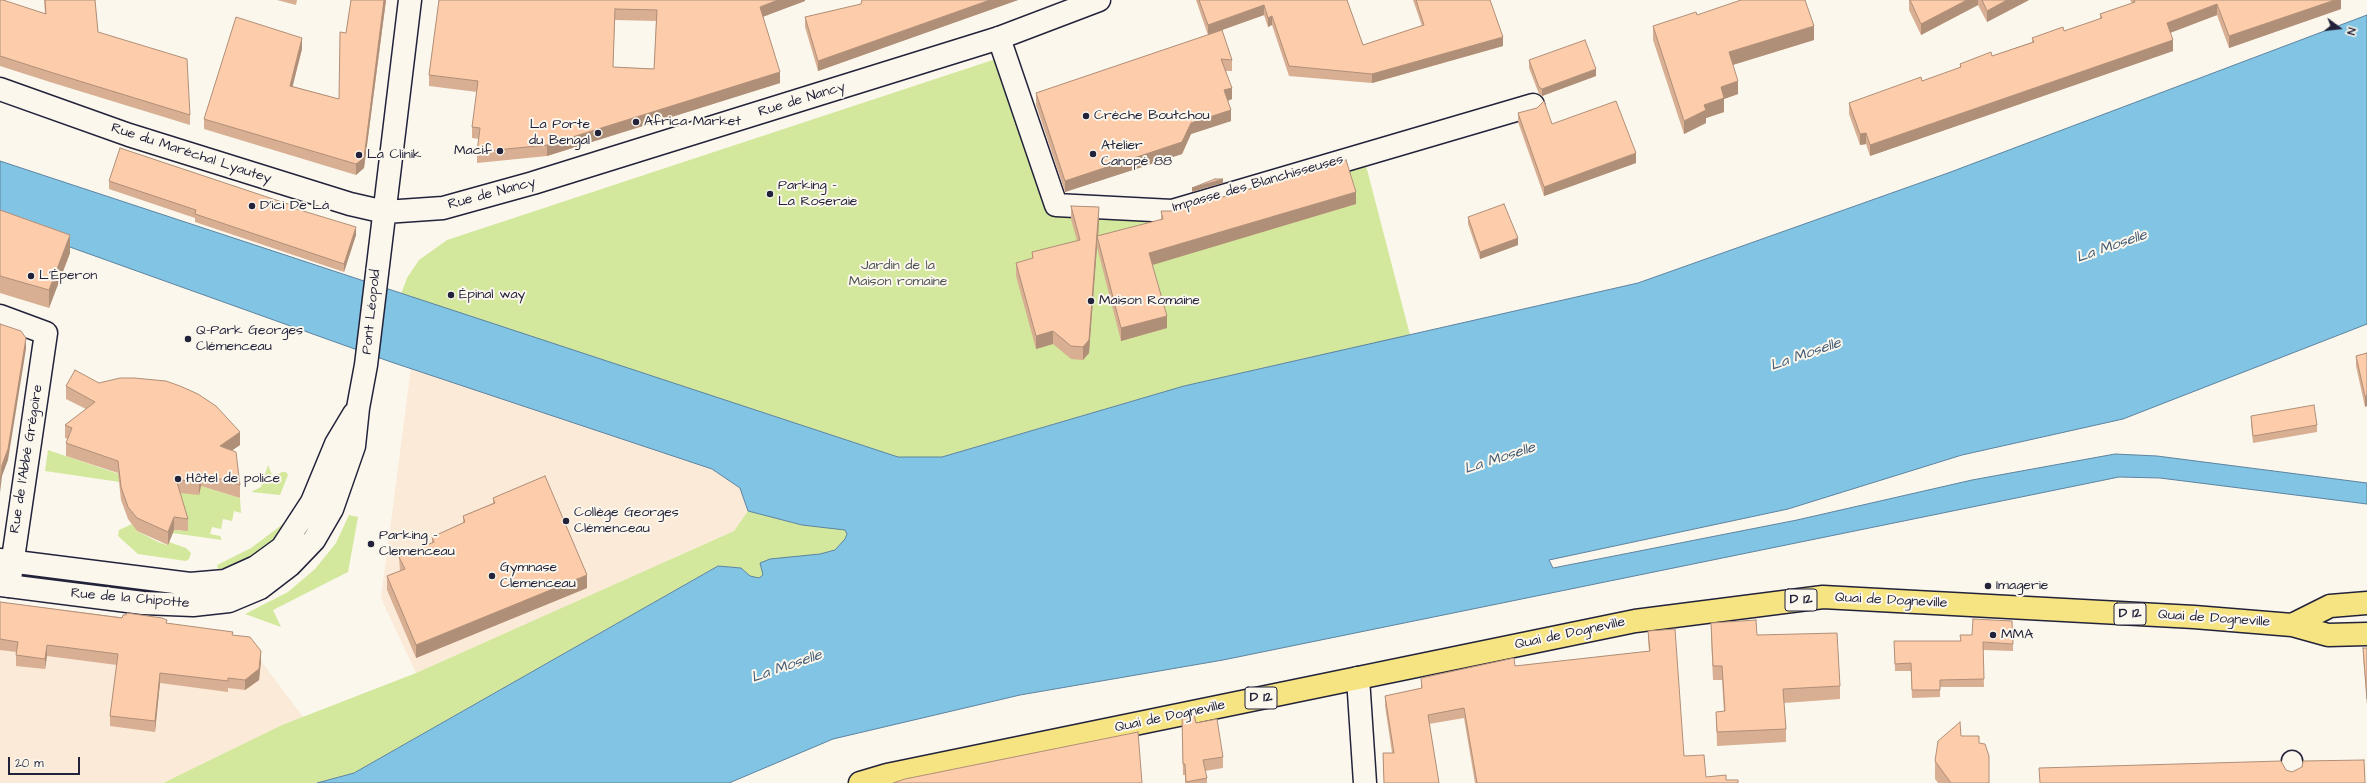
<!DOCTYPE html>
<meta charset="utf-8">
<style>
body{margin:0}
#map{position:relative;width:2367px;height:783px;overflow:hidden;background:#fbf7ec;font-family:"Architects Daughter",sans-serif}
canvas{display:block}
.north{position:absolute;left:2319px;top:8px;width:40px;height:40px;-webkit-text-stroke:3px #fbf7ec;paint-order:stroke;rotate:105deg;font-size:11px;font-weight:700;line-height:16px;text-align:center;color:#22223b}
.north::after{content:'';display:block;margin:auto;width:14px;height:18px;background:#22223b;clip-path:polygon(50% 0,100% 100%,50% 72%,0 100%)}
.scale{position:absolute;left:8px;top:757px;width:72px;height:18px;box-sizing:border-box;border:2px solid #22223b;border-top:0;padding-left:5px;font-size:12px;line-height:14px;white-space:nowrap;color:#22223b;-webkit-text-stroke:3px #fbf7ec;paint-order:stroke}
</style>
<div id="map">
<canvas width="2367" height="783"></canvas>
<div class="north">N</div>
<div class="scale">20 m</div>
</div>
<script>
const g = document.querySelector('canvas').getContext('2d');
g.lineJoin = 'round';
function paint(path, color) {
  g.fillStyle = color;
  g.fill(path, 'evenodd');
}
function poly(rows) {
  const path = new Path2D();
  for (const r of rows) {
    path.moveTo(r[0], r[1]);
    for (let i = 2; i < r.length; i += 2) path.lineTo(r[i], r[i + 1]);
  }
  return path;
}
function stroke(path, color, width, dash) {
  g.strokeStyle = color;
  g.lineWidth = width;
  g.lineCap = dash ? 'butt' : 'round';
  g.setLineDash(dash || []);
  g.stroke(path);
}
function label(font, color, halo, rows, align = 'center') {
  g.font = font + ' "Architects Daughter",sans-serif';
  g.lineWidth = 4;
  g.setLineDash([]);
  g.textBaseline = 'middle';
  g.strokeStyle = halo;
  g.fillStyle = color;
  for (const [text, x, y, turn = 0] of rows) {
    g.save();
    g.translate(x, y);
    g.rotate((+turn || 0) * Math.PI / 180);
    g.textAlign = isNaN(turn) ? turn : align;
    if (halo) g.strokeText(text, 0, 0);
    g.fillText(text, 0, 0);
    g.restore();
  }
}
const built = poly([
 [411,368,712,469,740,488,748,511,734,531,416,673,381,598],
 [0,613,261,661,303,717,282,725,163,783,0,783]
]);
const green = poly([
 [1005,56,1057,205,1172,211,1363,154,1410,335,1184,386,942,457,898,457,401,294,407,278,419,260,447,240],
 [48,450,122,475,120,482,45,471],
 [325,463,273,547,233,567,218,569,217,565,251,548,287,521],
 [268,465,273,477,282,472,286,472,288,475,280,495,251,492,261,487],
 [201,486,240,498,241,513,234,511,232,521,223,519,221,529,212,527,210,534,220,536,222,540,165,532,166,529,182,531,186,527,174,492],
 [748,511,802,525,837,528,845,530,847,534,845,539,835,550,820,554,761,563,763,575,759,578,750,576,741,568,718,566,354,773,317,783,163,783,282,725,416,673,734,531],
 [349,515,358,517,348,572,273,610,281,627,245,614,288,592,315,569,336,543],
 [132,524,137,531,158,542,167,545,169,542,186,548,191,553,189,559,186,561,138,554,118,536,119,530]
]);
const water = poly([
 [2367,15,2367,324,2123,419,1962,455,1788,509,1549,560,1553,568,1797,520,1972,480,2115,454,2157,456,2367,483,2367,504,2160,478,2119,477,1223,660,1020,695,833,739,729,783,317,783,354,773,718,566,741,568,750,576,759,578,763,575,760,563,770,559,820,554,835,550,845,539,847,534,845,530,802,525,748,511,740,488,712,469,391,362,0,222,0,161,898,457,942,457,1184,386,1638,283,1948,173,2367,15]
]);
const pedestrian = poly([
 [2292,761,2292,771]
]);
const minor = poly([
 [999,38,1056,205,1172,211,1533,105],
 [0,316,46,333,9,586],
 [1358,678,1365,783]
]);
const tertiary = poly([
 [0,89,129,135,350,204,385,212]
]);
const secondary = poly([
 [385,212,443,208,533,183,999,38,1099,0],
 [0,560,190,584,225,581,256,567,282,548,312,502,336,444,354,414],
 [0,585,143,603,193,605,229,601,260,588,290,565,314,540,332,509,354,446,358,408,366,365,410,0]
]);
const primary = poly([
 [2292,625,2330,606,2367,603],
 [860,783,887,775,1635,621,1823,597,2194,617,2292,625,2328,635,2367,634]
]);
const wall = poly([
 [0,0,45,14,44,0,95,0,98,32,190,115,190,125,50,82,0,66],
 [277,0,297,0,296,5],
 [351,0,386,0,364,168,356,175,204,129,204,119,302,49,292,86,339,99,346,33],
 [439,0,805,0,805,1,763,16,780,83,547,156,477,163,477,152,479,139,472,138,472,127,477,92,429,86,429,75],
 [615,20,656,21,654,69,613,67],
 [1018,0,818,71,805,27,805,17,861,4],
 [1196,0,1347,0,1363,45,1422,26,1413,0,1490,0,1503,46,1372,83,1289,76,1272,25,1268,27,1264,15,1222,30,1232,60,1232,71,1226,71,1232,99,1228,101,1231,121,1191,134,1182,154,1065,192,1036,105,1036,93,1208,35],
 [1909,0,2029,0,1987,22,1978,5,1921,35,1909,10],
 [2130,0,2341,0,2341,9,2229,48,2217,15,2170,33,2173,51,1870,156,1866,144,1860,145,1849,114,1849,103,1922,81,1960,68,1960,64,1992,56,2032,42,2032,38,2064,31,2100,19,2100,14,2132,3],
 [1697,15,1814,40,1733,65,1738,94,1724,99,1724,112,1706,118,1706,123,1684,134,1653,40,1653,26],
 [1529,60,1596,76,1542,96,1539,94,1529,68],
 [1518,113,1552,124,1636,163,1544,196,1518,122],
 [109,181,291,207,356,235,344,272,195,222,195,218,109,189],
 [1356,204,1152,265,1167,328,1121,341,1097,247,1089,353,1083,360,1071,359,1053,344,1036,349,1016,276,1016,263,1032,259,1032,252,1077,241,1071,219,1071,206,1099,220,1098,236,1161,220,1161,211,1176,211],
 [0,210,70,253,49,308,0,293],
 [1468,217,1518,245,1480,259,1468,224],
 [2367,353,2365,407,2356,366,2356,356],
 [99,383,240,445,232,450,240,485,240,498,201,486,199,495,180,493,188,519,188,531,174,530,168,545,137,531,128,519,121,500,118,473,66,456,66,443,68,439,65,438,65,425,86,409,66,399,66,386],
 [2251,416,2317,425,2317,432,2253,443,2251,423],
 [493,498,587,588,416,658,387,590,387,576,400,571,399,557,432,543,432,537,463,523,463,516,493,503],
 [0,602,167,623,233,635,261,661,259,680,245,690,228,688,228,692,160,683,155,732,110,726,110,716,117,665,47,656,45,669,16,666,16,652,0,650],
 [1711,623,1757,635,1840,686,1840,699,1784,703,1786,729,1786,742,1717,746,1716,712,1724,712,1722,680,1713,680,1711,637],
 [1648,631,1684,756,1706,777,1726,780,1738,783,1475,783,1464,718,1429,724,1439,783,1384,783,1383,753,1392,753,1385,706,1385,696,1421,688,1421,678,1515,666,1649,651,1648,641],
 [1894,641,1960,641,2013,644,2013,651,1983,650,1984,687,1940,687,1940,697,1912,698,1911,671,1895,671],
 [2363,648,2367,648,2367,706,2363,655],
 [1196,723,1223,757,1223,768,1205,771,1207,778,1207,783,1185,783,1185,775,1183,775,1182,727],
 [1961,736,1979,743,1989,783,1938,783,1935,779,1935,761]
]);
const shadedWall = poly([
 [384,0,386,0,364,168,356,175,356,164],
 [778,0,805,0,805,1,760,18,760,7],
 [990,0,1018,0,818,71,818,61],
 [1967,0,1978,0,1978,5,1921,35,1921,24],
 [2007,0,2029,0,1987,22,1987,11],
 [2335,0,2341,0,2341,9,2229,48,2229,36],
 [2217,4,2217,15,2167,34,2167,23],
 [1264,5,1264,15,1208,35,1208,25],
 [1272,16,1272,25,1268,27,1268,18],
 [1814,26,1814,40,1729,66,1729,52],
 [1503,37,1503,46,1372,83,1372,74],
 [302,38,302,49,290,97,290,86],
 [2173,40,2173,51,1870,156,1870,145],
 [1596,69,1596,76,1542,96,1542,89],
 [780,72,780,83,547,156,547,145],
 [1738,81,1738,94,1724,99,1724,112,1706,118,1706,123,1684,134,1684,121,1721,87],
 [1232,88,1232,99,1224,102,1224,90],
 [1231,110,1231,121,1191,134,1182,154,1065,192,1065,181,1191,123],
 [1866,133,1866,144,1860,145,1860,134],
 [1636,153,1636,163,1544,196,1544,187],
 [1223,179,1223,183,1192,192,1192,188],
 [1356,192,1356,204,1149,266,1149,253],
 [1099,207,1099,220,1098,238,1097,236,1097,247,1089,353,1083,360,1083,347],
 [356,227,356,235,344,272,344,264],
 [70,235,70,253,49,308,49,290],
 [1518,238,1518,245,1480,259,1480,252],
 [1167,316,1167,328,1121,341,1121,328],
 [1053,331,1053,344,1036,349,1036,336],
 [26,338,26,349,8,460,2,476,0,493,0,483,2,465],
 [2365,396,2367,396,2367,406,2365,407],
 [240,432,240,445,220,459,220,446],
 [201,473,201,486,199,495,199,483],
 [174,517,174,530,168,545,168,532],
 [587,575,587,588,416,658,416,645],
 [47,645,47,656,45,669,45,659],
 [261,651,261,661,259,680,245,690,245,680],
 [160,673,160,683,155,732,155,721]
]);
const building = poly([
 [0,0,3,0,46,14,45,0,95,0,98,32,187,59,190,115,50,72,0,56,0,0],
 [351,0,384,0,364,158,356,164,204,119,236,17,302,38,290,86,339,99,340,32,346,33,351,0],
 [439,0,778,0,760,7,780,72,547,145,477,152,480,128,472,127,478,81,429,75,439,0],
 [615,9,657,10,654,69,613,67,615,9],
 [862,0,990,0,818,61,805,17,861,4,862,0],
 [1199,0,1347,0,1363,45,1424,25,1416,0,1490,0,1503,37,1372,74,1289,66,1272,16,1268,18,1264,5,1208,25,1199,0],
 [1741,0,1805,0,1814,26,1729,52,1738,81,1721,87,1724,98,1704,105,1706,110,1684,121,1653,26,1696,12,1697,15,1741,0],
 [1910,0,1967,0,1921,24,1910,0],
 [1982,0,2007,0,1987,11,1982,0],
 [2134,0,2335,0,2229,36,2217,4,2167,23,2173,40,1870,145,1866,133,1860,134,1849,103,1921,77,1922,81,1961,67,1960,64,1991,52,1992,56,2034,42,2032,38,2063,27,2064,31,2102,18,2100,14,2135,2,2134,0],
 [1222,30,1232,60,1221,59,1232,88,1224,90,1231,110,1191,123,1182,142,1065,181,1036,93,1222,30],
 [1585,40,1596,69,1542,89,1539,87,1529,60,1585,40],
 [1544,101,1552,124,1616,101,1636,153,1544,187,1518,113,1537,108,1544,101],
 [120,148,291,205,290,207,356,227,344,264,195,214,196,210,109,181,120,148],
 [1346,160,1356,192,1149,253,1167,316,1121,328,1097,236,1163,219,1161,211,1176,211,1346,160],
 [1215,179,1223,179,1192,188,1215,179],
 [1504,204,1518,238,1480,252,1468,217,1504,204],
 [1071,206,1099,207,1089,340,1083,347,1071,346,1053,331,1036,336,1016,263,1033,258,1032,252,1080,240,1071,206],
 [0,210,70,235,49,290,0,276,0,210],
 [0,324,21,331,26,338,8,449,2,465,0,483,0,324],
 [2367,353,2367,396,2365,396,2356,356,2367,353],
 [75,370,99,383,120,378,134,378,166,381,180,386,198,394,216,406,240,432,220,446,236,452,240,485,201,473,199,483,176,479,188,519,174,517,168,532,137,518,128,507,121,487,118,461,66,443,72,428,65,425,95,402,66,386,75,370],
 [2314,405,2317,425,2253,436,2251,416,2314,405],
 [545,476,587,575,416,645,387,576,405,569,399,557,434,542,432,537,465,522,463,516,495,503,493,498,545,476],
 [0,602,122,618,123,615,126,615,127,613,162,618,167,620,166,623,233,632,232,635,250,637,261,651,259,669,245,680,228,678,228,681,160,673,155,721,110,716,118,654,47,645,45,659,16,655,18,642,0,639,0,602],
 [1973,619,2012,621,2013,644,1983,642,1984,679,1940,680,1940,690,1912,690,1911,663,1895,664,1894,641,1961,641,1960,635,1972,635,1973,619],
 [1756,620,1757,635,1837,633,1840,686,1783,689,1786,729,1717,732,1716,712,1725,711,1722,666,1713,666,1711,623,1756,620],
 [1675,629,1684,756,1704,755,1706,777,1726,775,1726,780,1738,780,1738,783,1477,783,1464,708,1428,715,1439,783,1384,783,1383,753,1394,753,1385,696,1422,688,1421,678,1514,658,1515,666,1650,651,1648,631,1675,629],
 [2363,648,2367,648,2367,699,2363,648],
 [1194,714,1196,723,1217,719,1223,757,1203,760,1207,778,1186,782,1185,764,1183,764,1182,716,1194,714],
 [1960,722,1961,736,1979,736,1979,743,1985,744,1989,756,1989,783,1951,783,1935,761,1938,741,1960,722],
 [1138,732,1142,783,893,783,905,779,1138,732],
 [2364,760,2365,783,2040,783,2039,768,2281,761,2286,770,2292,772,2302,767,2303,761,2364,760]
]);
const markers = [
 [1086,116,4,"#22223b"],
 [636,122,4,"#22223b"],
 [598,133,4,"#22223b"],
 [500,151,4,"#22223b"],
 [1093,154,4,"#22223b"],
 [359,155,4,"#22223b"],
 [770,194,4,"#22223b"],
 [252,206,4,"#22223b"],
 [31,276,4,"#22223b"],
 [451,295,4,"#22223b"],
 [1091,301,4,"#22223b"],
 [188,339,4,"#22223b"],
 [178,479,4,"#22223b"],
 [566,521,4,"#22223b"],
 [371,544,4,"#22223b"],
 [492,576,4,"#22223b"],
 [1988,586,4,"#22223b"],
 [1993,635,4,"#22223b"]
];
const shields = [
 [1801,600,32],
 [2130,614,32],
 [1261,698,32]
];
const shieldNames = [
 ["D 12",1801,600],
 ["D 12",2130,614],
 ["D 12",1261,698]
];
const streetNames = [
 ["Rue de Nancy",802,100,-17],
 ["Rue du Maréchal Lyautey",191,154,18],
 ["Impasse des Blanchisseuses",1258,184,-16],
 ["Rue de Nancy",492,194,-15],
 ["Pont Léopold",372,312,-84],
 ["Rue de l'Abbé Grégoire",27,459,-81],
 ["Rue de la Chipotte",130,599,5],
 ["Quai de Dogneville",1891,601,3],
 ["Quai de Dogneville",2214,619,4],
 ["Quai de Dogneville",1570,634,-12],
 ["Quai de Dogneville",1170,717,-12]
];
const poiNames = [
 ["Crèche Boutchou",1094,116],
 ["Africa Market",644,122],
 ["La Porte",590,125,"right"],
 ["du Bengal",590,141,"right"],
 ["Atelier",1101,146],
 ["Canopé 88",1101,162],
 ["Macif",492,151,"right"],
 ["La Clinik",367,155],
 ["Parking -",778,186],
 ["La Roseraie",778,202],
 ["D'ici De Là",260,206],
 ["L’Éperon",39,276],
 ["Épinal way",459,295],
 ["Maison Romaine",1099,301],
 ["Q-Park Georges",196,331],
 ["Clémenceau",196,347],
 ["Hôtel de police",186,479],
 ["Collège Georges",574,513],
 ["Clémenceau",574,529],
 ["Parking -",379,536],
 ["Clemenceau",379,552],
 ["Gymnase",500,568],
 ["Clemenceau",500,584],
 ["Imagerie",1996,586],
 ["MMA",2001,635]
];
const parkNames = [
 ["Jardin de la",898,266],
 ["Maison romaine",898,282]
];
const waterNames = [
 ["La Moselle",2112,247,-19],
 ["La Moselle",1806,355,-19],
 ["La Moselle",1500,459,-18],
 ["La Moselle",787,667,-19]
];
paint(built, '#fbead8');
paint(green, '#d3e89c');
paint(water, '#82c4e3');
stroke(water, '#5c83a0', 1);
stroke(pedestrian, '#22223b', 23);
stroke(minor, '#22223b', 25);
stroke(tertiary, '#22223b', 25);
stroke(secondary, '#22223b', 25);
stroke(primary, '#22223b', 25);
stroke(pedestrian, '#fbf7ec', 20);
stroke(minor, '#fbf7ec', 22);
stroke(tertiary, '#fbf7ec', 22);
stroke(secondary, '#fbf7ec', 22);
stroke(primary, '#f6e381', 22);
paint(wall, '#d9af93');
paint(shadedWall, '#b08f78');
paint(building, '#fcccab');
stroke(building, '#b08f78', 1);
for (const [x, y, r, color] of markers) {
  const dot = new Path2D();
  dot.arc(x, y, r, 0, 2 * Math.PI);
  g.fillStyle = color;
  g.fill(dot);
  stroke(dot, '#fbf7ec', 1.5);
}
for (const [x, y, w] of shields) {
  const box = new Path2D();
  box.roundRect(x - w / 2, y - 11, w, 22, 3);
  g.fillStyle = '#fbf7ec';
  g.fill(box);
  stroke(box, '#22223b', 1);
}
label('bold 13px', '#22223b', null, shieldNames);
label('14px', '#22223b', '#fbf7ec', streetNames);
label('14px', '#22223b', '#fbf7ec', poiNames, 'left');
label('14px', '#4e5453', '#fbf7ec', parkNames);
label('italic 15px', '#445b76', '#fbf7ec', waterNames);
</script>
